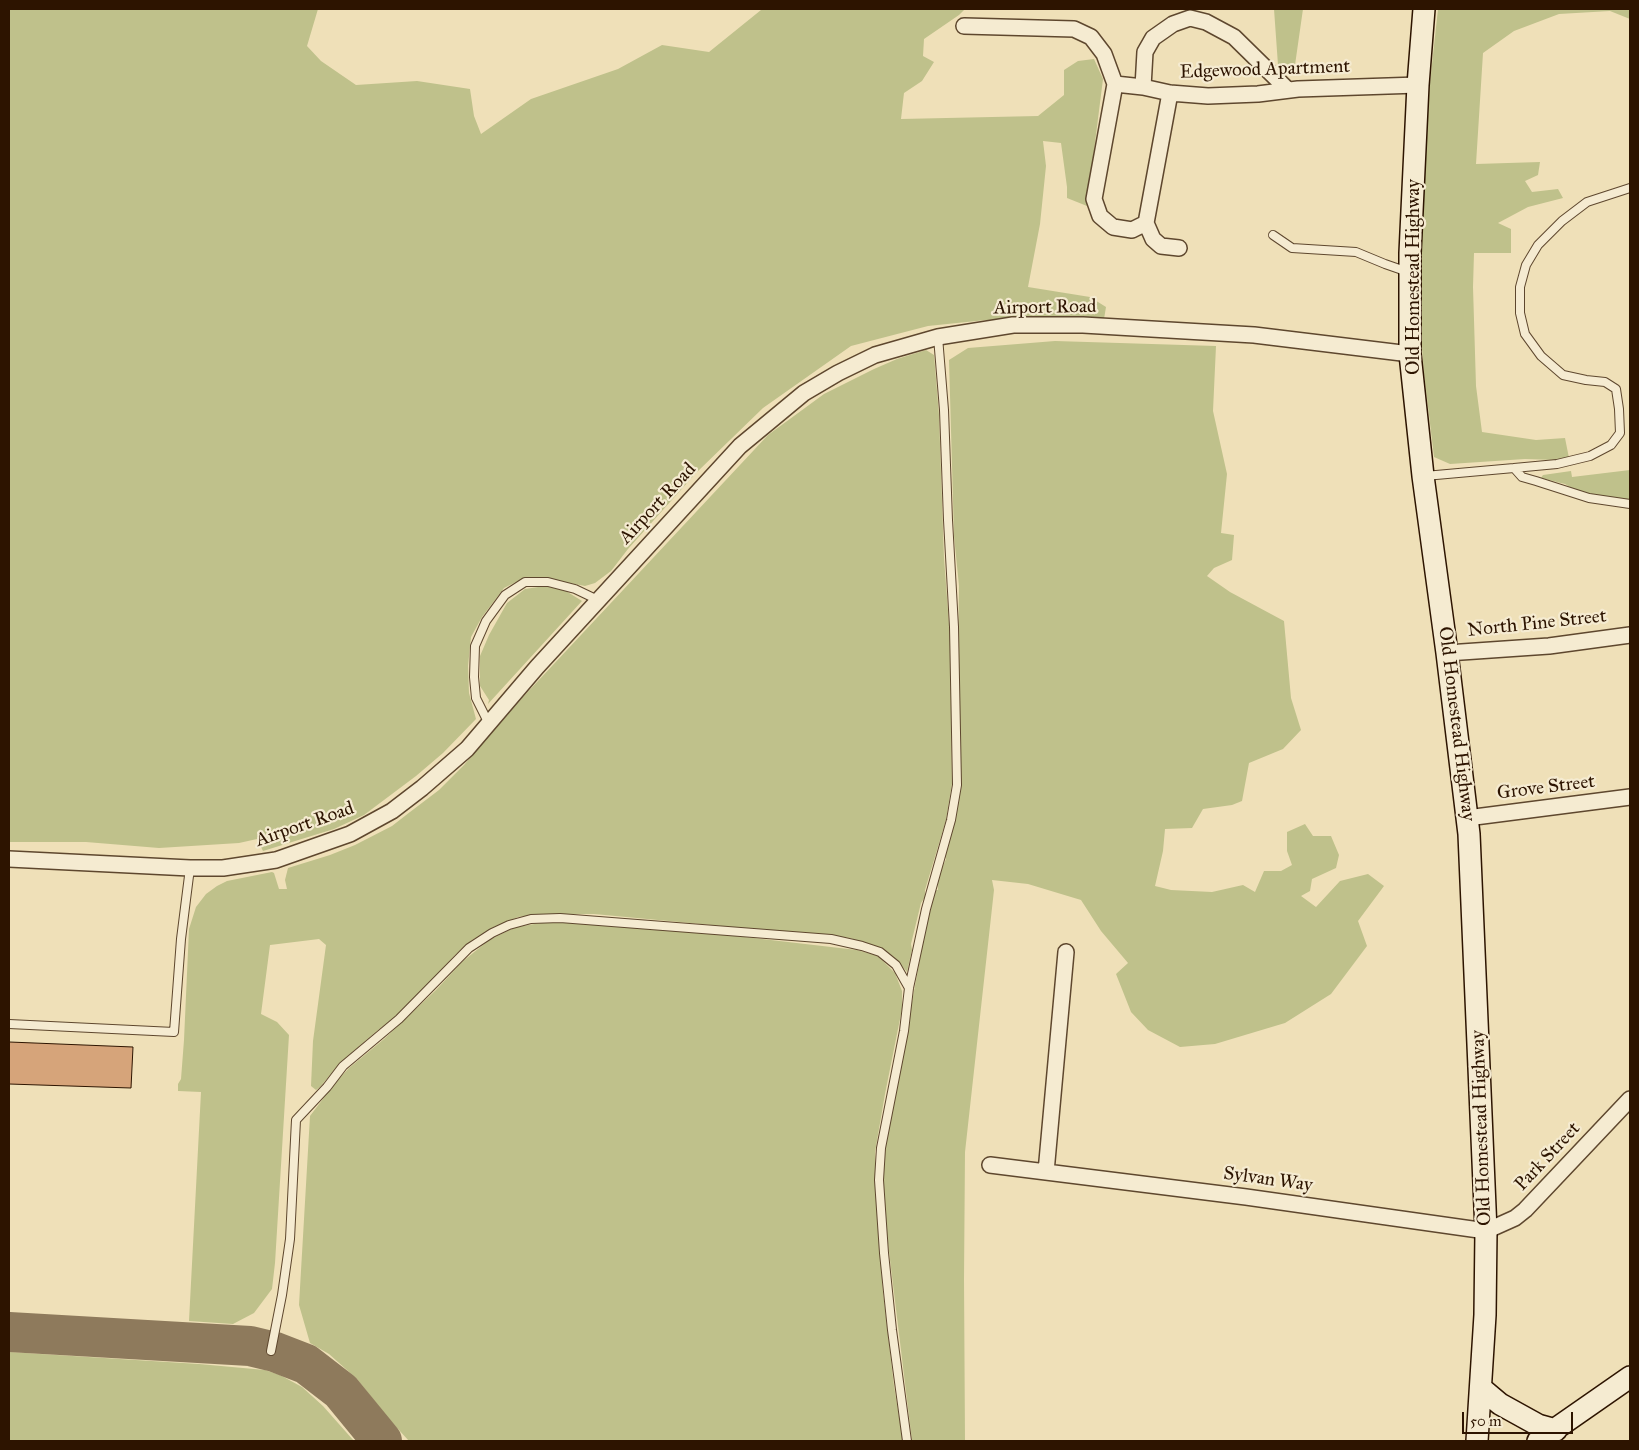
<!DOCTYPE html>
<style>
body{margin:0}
#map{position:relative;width:1639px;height:1450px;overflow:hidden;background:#efe0b8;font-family:"IM FELL Great Primer",serif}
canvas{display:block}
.frame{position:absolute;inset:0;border:10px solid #2d1400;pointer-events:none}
.scale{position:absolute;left:1462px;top:1412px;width:111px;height:22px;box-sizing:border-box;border:2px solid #2d1400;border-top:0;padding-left:6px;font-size:15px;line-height:18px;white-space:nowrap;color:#2d1400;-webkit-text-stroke:4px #f5ebd1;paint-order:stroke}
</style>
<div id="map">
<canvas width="1639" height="1450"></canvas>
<div class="frame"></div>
<div class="scale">50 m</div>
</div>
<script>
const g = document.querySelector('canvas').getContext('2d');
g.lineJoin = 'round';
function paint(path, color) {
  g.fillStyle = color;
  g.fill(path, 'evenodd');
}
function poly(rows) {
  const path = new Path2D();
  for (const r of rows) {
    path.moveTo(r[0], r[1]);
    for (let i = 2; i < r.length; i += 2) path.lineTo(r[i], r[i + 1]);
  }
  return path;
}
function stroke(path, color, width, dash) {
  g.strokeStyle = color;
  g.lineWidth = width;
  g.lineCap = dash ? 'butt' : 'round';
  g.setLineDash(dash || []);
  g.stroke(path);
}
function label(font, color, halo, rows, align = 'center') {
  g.font = font + ' "IM FELL Great Primer",serif';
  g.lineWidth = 4.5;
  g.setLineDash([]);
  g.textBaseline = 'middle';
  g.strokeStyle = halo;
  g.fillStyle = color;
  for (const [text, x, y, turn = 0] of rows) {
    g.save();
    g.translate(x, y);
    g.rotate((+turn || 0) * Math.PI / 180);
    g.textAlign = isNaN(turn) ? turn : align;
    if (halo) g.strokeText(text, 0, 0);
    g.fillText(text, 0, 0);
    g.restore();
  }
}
const green = poly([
 [9,9,318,9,307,46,321,61,356,85,417,81,470,89,474,116,481,134,531,99,618,69,662,45,709,52,761,10,965,9,959,15,924,39,923,56,934,62,922,81,904,93,901,119,1038,116,1064,95,1064,70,1078,61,1094,59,1103,79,1087,206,1067,198,1067,187,1061,143,1043,141,1046,166,1040,224,1028,287,1090,297,1106,307,1104,319,1078,320,986,320,928,326,851,346,763,408,696,473,628,549,611,571,595,583,585,586,543,578,524,578,504,588,482,617,471,637,468,666,469,693,476,719,443,753,416,776,364,815,334,829,263,851,257,839,239,843,159,848,86,842,9,842],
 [1274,9,1303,9,1295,65,1278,65],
 [1438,9,1630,9,1630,19,1610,11,1559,14,1514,31,1483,53,1476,164,1540,162,1538,175,1525,181,1532,192,1558,189,1563,198,1528,207,1498,223,1511,229,1511,253,1474,253,1473,287,1476,386,1482,432,1536,440,1565,438,1569,458,1556,460,1525,459,1450,464,1434,457,1424,373,1419,313,1420,228,1428,101],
 [1055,341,1216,346,1213,411,1227,474,1221,533,1234,535,1232,560,1214,568,1207,576,1230,592,1284,621,1291,698,1301,730,1283,749,1249,763,1242,801,1232,805,1203,809,1192,828,1165,829,1163,851,1155,886,1171,890,1212,892,1243,885,1255,892,1264,871,1281,871,1292,865,1287,851,1287,832,1305,824,1313,836,1331,836,1339,855,1336,868,1312,879,1310,891,1301,896,1316,907,1340,881,1368,874,1384,886,1358,921,1367,946,1331,994,1285,1023,1215,1044,1180,1047,1148,1030,1131,1012,1116,974,1128,963,1101,931,1081,900,1028,884,992,880,994,890,965,1152,964,1279,965,1441,912,1441,887,1235,883,1175,886,1143,928,915,930,890,938,890,937,879,946,859,943,853,960,785,958,660,959,586,954,536,949,360,968,348],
 [926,350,934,355,939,415,944,558,950,637,952,784,946,820,925,890,925,897,921,903,911,944,912,950,907,972,894,957,881,948,850,938,594,914,541,914,518,917,494,927,472,940,455,955,398,1016,378,1030,341,1062,320,1087,316,1090,311,1086,313,1041,326,945,319,939,270,945,261,1014,277,1022,289,1035,275,1263,272,1289,254,1313,233,1324,189,1321,201,1092,178,1091,178,1084,181,1079,184,1040,189,929,196,907,206,894,217,886,227,881,272,872,274,873,279,889,287,889,285,880,288,868,330,855,355,845,392,826,410,812,439,790,464,765,523,697,768,435,824,394,874,369,897,359],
 [1630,470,1630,501,1578,492,1565,484,1541,478,1543,475,1571,471,1572,477],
 [545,586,566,591,582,601,488,704,489,700,480,686,480,656,489,635,507,603,525,589],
 [562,922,719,934,857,950,878,956,895,973,902,991,902,1009,885,1094,875,1152,876,1198,883,1292,894,1386,903,1441,409,1441,388,1418,357,1379,329,1354,310,1343,299,1305,310,1116,335,1083,349,1068,384,1039,436,990,462,962,489,940,516,927,541,923],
 [9,1352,199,1364,265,1370,280,1375,302,1387,323,1406,354,1441,9,1441]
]);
const taxiway = poly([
 [9,1332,250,1346,275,1352,306,1364,341,1391,382,1441]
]);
const building = poly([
 [9,1042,133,1047,131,1088,9,1084,9,1042]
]);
const lane = poly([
 [1273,235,1292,248,1356,252,1385,264,1408,272],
 [1514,468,1557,464,1590,456,1611,445,1620,433,1619,409,1616,389,1605,382,1586,380,1563,375,1541,356,1525,334,1520,313,1520,287,1526,265,1538,245,1562,221,1587,202,1630,188],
 [1425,476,1514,468,1522,477,1536,481,1589,498,1630,504],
 [489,724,476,698,474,677,475,646,486,621,505,595,525,582,548,582,575,589,598,600],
 [9,1024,174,1032,181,939,190,868],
 [271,1351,282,1295,290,1239,296,1120,327,1087,343,1066,399,1019,469,948,492,933,509,925,531,919,560,918,831,939,862,946,880,952,896,965,909,988],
 [907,1441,892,1330,884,1253,879,1180,881,1148,904,1031,909,988,926,909,951,820,957,785,954,627,948,520,944,410,938,337]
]);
const street = poly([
 [964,26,1074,29,1091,37,1104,54,1115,84,1143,87,1170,93,1208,96,1258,94,1298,89,1418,85],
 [1115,84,1094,199,1100,216,1113,227,1132,230,1146,223],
 [1143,87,1145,52,1153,38,1173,24,1190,18,1206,22,1234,37,1288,90],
 [1146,223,1170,93],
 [1146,223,1153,239,1161,246,1179,248],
 [1447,653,1549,646,1630,635],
 [1467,818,1630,797],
 [9,859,190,868,223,868,276,860,350,834,392,811,422,788,467,749,537,667,740,446,804,393,838,373,875,355,938,337,1013,325,1083,325,1254,335,1410,354],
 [990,1165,1246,1197,1486,1231,1515,1218,1525,1210,1630,1099],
 [1046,1172,1066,952]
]);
const secondary = poly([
 [1424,9,1418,85,1410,253,1410,354,1423,476,1447,653,1469,834,1486,1231,1485,1315,1477,1441],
 [1481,1388,1500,1404,1538,1425,1556,1430],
 [1538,1441,1630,1377]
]);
const streetNames = [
 ["Edgewood Apartment",1265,70,-2],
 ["Old Homestead Highway",1414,277,-90],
 ["Airport Road",1045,308,-1],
 ["Airport Road",658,504,-47],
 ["North Pine Street",1537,624,-6],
 ["Old Homestead Highway",1456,724,83],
 ["Grove Street",1546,788,-7],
 ["Airport Road",305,825,-19],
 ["Old Homestead Highway",1482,1128,-92],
 ["Park Street",1548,1157,-47],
 ["Sylvan Way",1268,1180,8]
];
paint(green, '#bfc18b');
stroke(taxiway, '#8e7a5c', 40);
paint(building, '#d6a47a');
stroke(building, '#2d1400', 1);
stroke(lane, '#5e472e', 10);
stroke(street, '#5e472e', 18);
stroke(secondary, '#2d1400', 24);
stroke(lane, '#f5ebd1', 8);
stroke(street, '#f5ebd1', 15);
stroke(secondary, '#f5ebd1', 21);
label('19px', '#2d1400', '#f5ebd1', streetNames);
</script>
